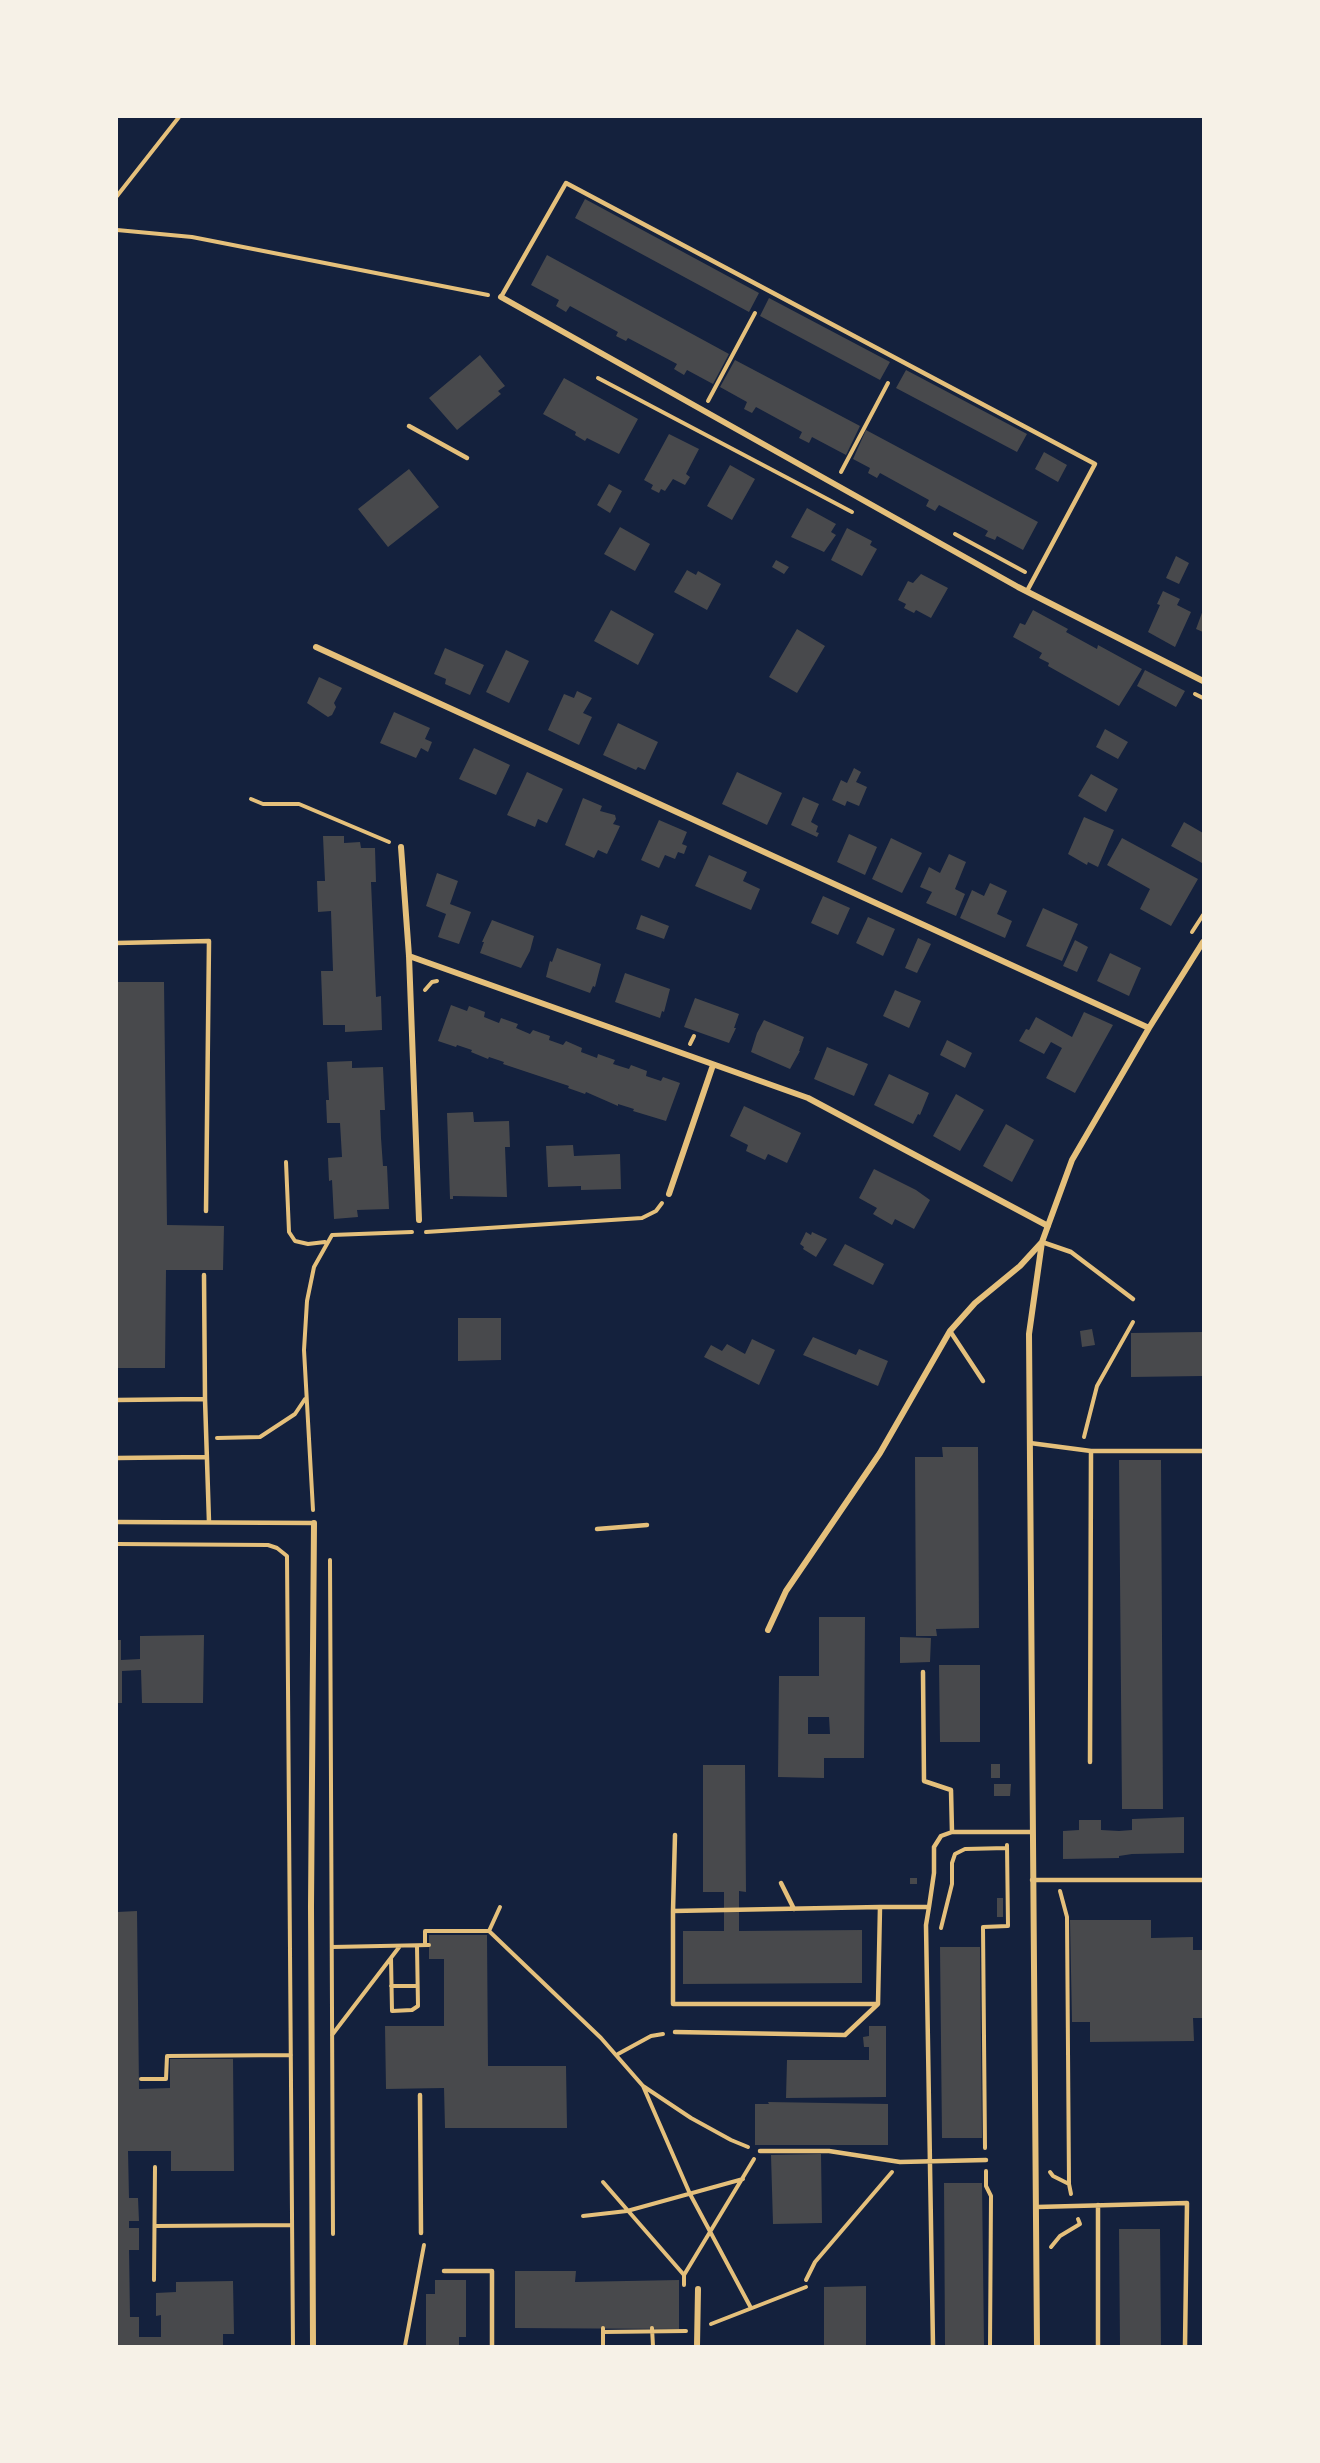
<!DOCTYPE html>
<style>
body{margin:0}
#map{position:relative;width:1320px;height:2463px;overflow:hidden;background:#14213d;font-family:Rubik,sans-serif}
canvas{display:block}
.frame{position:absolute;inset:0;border:118px solid #f6f1e7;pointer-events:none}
</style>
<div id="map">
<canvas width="1320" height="2463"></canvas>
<div class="frame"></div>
</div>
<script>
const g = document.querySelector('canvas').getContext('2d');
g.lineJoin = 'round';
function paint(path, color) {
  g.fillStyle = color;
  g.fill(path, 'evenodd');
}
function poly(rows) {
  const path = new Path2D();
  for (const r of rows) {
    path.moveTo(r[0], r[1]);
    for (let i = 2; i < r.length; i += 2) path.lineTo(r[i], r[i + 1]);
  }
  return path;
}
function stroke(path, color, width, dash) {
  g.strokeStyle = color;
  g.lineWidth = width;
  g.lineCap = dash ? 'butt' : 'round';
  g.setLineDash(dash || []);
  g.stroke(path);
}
const building = poly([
 [585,199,759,293,749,312,575,218],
 [547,255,729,354,713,384,687,370,684,375,674,369,677,364,628,338,626,341,616,336,618,332,570,306,566,312,556,306,559,300,531,285],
 [769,298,890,362,880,380,760,316],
 [480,355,505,386,498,391,501,394,457,430,429,398],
 [735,360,860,426,846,455,812,437,809,443,799,438,802,432,756,407,752,413,744,409,747,402,720,387],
 [906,370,1027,434,1017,452,896,388],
 [564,378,638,419,619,454,587,438,585,441,575,435,576,432,543,414],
 [866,430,1038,522,1023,550,997,536,995,540,985,536,988,531,939,505,935,511,926,506,929,500,880,473,877,478,868,473,870,468,853,459],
 [669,434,699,449,686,474,690,477,685,485,673,479,665,491,661,489,659,493,651,489,653,485,644,480],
 [1044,452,1067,465,1058,482,1035,469],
 [730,465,755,479,732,520,707,506],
 [409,469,439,507,388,547,358,509],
 [609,484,622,491,610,513,597,505],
 [807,508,836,524,831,532,836,535,824,552,791,537],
 [620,527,650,544,635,571,604,554],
 [847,528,872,541,870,545,877,549,862,576,831,560],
 [1176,556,1189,563,1179,584,1166,578],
 [776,560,789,567,784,574,772,567],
 [687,570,696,575,698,571,721,584,707,610,674,592],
 [921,574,948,588,931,618,916,610,914,613,904,608,906,604,898,600,908,581,913,583],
 [1163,591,1180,599,1177,605,1191,612,1175,647,1148,632,1160,605,1157,604],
 [611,610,654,634,638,665,594,641],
 [1033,610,1068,629,1066,632,1097,649,1098,645,1142,669,1119,706,1048,666,1049,663,1039,658,1042,653,1013,637,1020,623,1025,625],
 [1203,610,1203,632,1196,629],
 [797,629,825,646,797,693,769,677],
 [445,648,484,665,470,695,445,684,446,679,434,674],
 [506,650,529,661,509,703,486,692],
 [1145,670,1185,691,1176,707,1137,686],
 [319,677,342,688,334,703,336,707,332,715,328,717,307,703],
 [577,691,592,698,583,713,592,717,579,745,548,730,564,694,574,698],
 [394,712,430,728,425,739,432,742,428,752,421,748,416,758,380,743],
 [618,723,658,742,645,770,638,767,636,770,603,755],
 [1105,729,1128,742,1118,759,1096,747],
 [474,748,510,765,496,795,459,779],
 [854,768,861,772,856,782,867,787,859,806,847,801,845,806,832,800,841,780,847,783],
 [527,772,563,789,547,823,538,819,535,827,507,815],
 [737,772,782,793,767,825,722,804],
 [1091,774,1118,789,1106,812,1078,796],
 [803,797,819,804,811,822,818,826,816,832,819,833,817,837,791,825],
 [583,798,602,806,600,811,615,815,616,819,613,824,620,826,607,854,598,850,594,858,565,845],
 [1084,817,1114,830,1098,867,1088,862,1087,865,1068,854],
 [659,820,687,832,682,844,687,846,684,854,678,852,675,859,665,855,659,868,641,860],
 [1184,822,1203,833,1202,863,1171,846],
 [849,834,877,847,865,875,837,862],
 [323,836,344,836,344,843,360,842,361,848,375,848,376,882,371,882,376,997,381,996,382,1030,345,1032,345,1025,323,1025,321,971,333,971,331,911,318,912,317,881,325,881],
 [891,838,922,853,902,893,872,879],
 [1122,838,1198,879,1171,926,1140,909,1150,889,1107,865],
 [949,854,966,862,955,889,965,894,956,916,926,903,932,892,920,887,929,867,940,873],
 [709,855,747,872,743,881,760,889,751,910,695,886],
 [437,873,458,881,450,904,471,912,459,944,438,937,446,914,426,906],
 [990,883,1007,891,997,914,1012,921,1005,938,960,918,972,890,984,896],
 [823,896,850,908,838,935,811,923],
 [1043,908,1078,924,1062,961,1026,946],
 [641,915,669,926,664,939,636,929],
 [868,917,895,929,883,956,856,943],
 [492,920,534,936,530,951,521,968,480,953,484,942,482,942],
 [918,938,931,944,917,973,905,968],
 [1075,940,1088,947,1077,972,1063,966],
 [557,948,601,964,595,987,593,986,590,993,546,977,550,961,552,962],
 [1110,953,1141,968,1129,996,1097,981],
 [625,973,670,989,664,1012,662,1011,660,1018,615,1002],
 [117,982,164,982,167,1225,224,1226,223,1270,166,1270,165,1368,117,1368],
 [895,990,921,1001,909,1028,883,1016],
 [695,998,739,1014,734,1028,736,1028,729,1043,684,1027],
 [451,1005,467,1011,469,1006,485,1012,484,1017,499,1023,501,1018,518,1024,516,1028,530,1034,533,1030,550,1036,549,1040,563,1045,566,1041,582,1048,581,1052,597,1058,598,1054,615,1060,613,1064,629,1069,631,1065,647,1071,646,1076,661,1081,663,1077,680,1083,666,1121,633,1111,634,1109,618,1104,618,1106,586,1092,585,1094,568,1088,569,1086,503,1064,504,1062,489,1057,488,1059,471,1052,472,1050,457,1045,456,1047,438,1041],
 [1084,1012,1113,1025,1075,1093,1046,1078,1062,1048,1051,1042,1044,1054,1019,1041,1026,1029,1029,1030,1036,1017,1072,1037],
 [764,1020,804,1037,799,1051,800,1051,790,1069,751,1052,757,1033],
 [947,1040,972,1053,965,1068,940,1055],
 [827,1047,868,1064,854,1096,814,1079],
 [352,1061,352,1068,383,1067,385,1110,380,1110,381,1138,383,1166,387,1166,389,1209,357,1210,358,1217,334,1219,332,1180,329,1181,328,1158,342,1157,340,1123,327,1123,326,1100,329,1100,327,1062],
 [889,1074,929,1093,920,1115,918,1114,913,1124,874,1105],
 [956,1094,984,1110,960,1151,933,1136],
 [744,1106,801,1133,787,1163,768,1154,765,1160,746,1151,748,1145,730,1136],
 [473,1112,474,1122,509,1121,510,1147,505,1147,507,1197,453,1196,453,1199,450,1199,447,1113],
 [1006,1124,1034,1140,1012,1182,983,1166],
 [573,1145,574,1156,620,1154,621,1189,581,1190,581,1186,548,1187,546,1146],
 [874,1169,916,1190,930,1200,914,1229,895,1219,892,1225,873,1214,877,1208,859,1198],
 [806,1232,811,1235,812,1232,827,1239,816,1257,803,1249,804,1247,800,1244],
 [845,1244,884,1264,873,1285,833,1265],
 [458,1318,501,1318,501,1360,458,1361],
 [1092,1329,1095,1345,1082,1347,1080,1331],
 [1203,1332,1203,1376,1131,1377,1131,1333],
 [813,1337,856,1355,859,1349,888,1361,878,1386,803,1355],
 [752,1339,775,1350,759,1385,704,1357,711,1345,722,1351,727,1344,745,1354],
 [942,1447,978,1447,979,1628,936,1629,937,1636,916,1636,915,1457,943,1457],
 [1119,1460,1161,1460,1163,1809,1122,1809],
 [819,1617,865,1617,864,1758,824,1758,824,1778,778,1777,779,1676,819,1676],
 [808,1717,829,1717,830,1734,808,1734],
 [204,1635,203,1703,142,1703,141,1670,122,1671,122,1703,117,1703,117,1640,121,1640,121,1660,140,1659,140,1636],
 [900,1637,931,1638,930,1662,900,1663],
 [939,1665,980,1665,980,1742,940,1742],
 [991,1764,1000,1764,1000,1778,991,1778],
 [703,1765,745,1765,746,1892,739,1891,739,1931,862,1930,862,1983,683,1984,683,1931,724,1931,724,1892,703,1892],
 [994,1784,1011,1784,1010,1796,994,1796],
 [1184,1817,1184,1853,1132,1854,1119,1856,1119,1858,1063,1859,1063,1831,1079,1830,1079,1820,1101,1820,1101,1830,1119,1831,1132,1830,1132,1819],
 [910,1878,917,1878,917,1884,910,1884],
 [997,1898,1003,1898,1003,1917,997,1917],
 [137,1911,139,2089,170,2088,170,2059,233,2059,234,2171,171,2171,171,2151,128,2151,129,2198,138,2198,139,2221,129,2221,129,2228,139,2228,139,2250,129,2250,130,2317,139,2317,139,2337,161,2337,161,2315,156,2316,156,2293,176,2292,176,2282,233,2281,234,2334,223,2334,223,2346,117,2346,117,1912],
 [1070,1920,1151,1920,1151,1938,1193,1937,1193,1950,1203,1950,1203,2018,1193,2018,1194,2041,1090,2042,1090,2022,1072,2022],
 [429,1935,487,1935,488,2066,566,2066,567,2128,445,2128,444,2088,386,2089,385,2026,444,2026,444,1959,429,1959],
 [940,1947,980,1947,982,2138,942,2138],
 [869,2026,886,2026,886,2097,786,2098,787,2060,869,2060,869,2047,864,2047,863,2037,869,2036],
 [768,2102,888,2104,888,2145,755,2145,755,2104,769,2104],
 [821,2154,822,2223,773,2224,771,2155],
 [944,2183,982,2183,984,2346,945,2346],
 [1119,2229,1160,2229,1161,2346,1120,2346],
 [515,2271,576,2271,575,2282,679,2280,679,2329,515,2328],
 [435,2280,466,2280,466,2337,459,2337,459,2346,426,2346,426,2294,435,2294],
 [866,2286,866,2346,824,2346,824,2287]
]);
const path = poly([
 [117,196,179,117],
 [117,230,192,237,488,295],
 [598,378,852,512],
 [708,401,755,313],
 [841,472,888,383],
 [955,534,1025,572],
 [1195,694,1203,698],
 [251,799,263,804,299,804,389,842],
 [1192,932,1203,915],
 [425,990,432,982,437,981],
 [690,1044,694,1036],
 [286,1162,289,1232,295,1241,308,1244,325,1242],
 [426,1232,642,1218,656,1211,662,1203],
 [1084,1437,1097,1386,1133,1322],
 [217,1438,260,1437,295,1414,305,1399],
 [313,1510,304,1350,307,1301,314,1267,332,1235,412,1232],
 [117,1544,268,1545,277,1548,287,1556,293,2346],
 [330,1560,333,2234],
 [1060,1891,1067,1917,1069,2184,1071,2194],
 [941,1928,952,1884,952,1863,955,1854,965,1849,1007,1848],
 [489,1931,500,1907],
 [425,1945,425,1931,489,1931,601,2038,643,2086,691,2118,731,2140,748,2147],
 [332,1947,429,1945],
 [391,1958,392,2011,412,2010,418,2006,417,1946],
 [391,1986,417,1986],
 [332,2035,400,1946],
 [618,2054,651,2036,663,2034],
 [141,2079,166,2079,167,2056,291,2055],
 [643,2086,690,2194,751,2308],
 [985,2148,983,1927,1008,1926,1007,1845],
 [986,2171,986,2186,991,2196,990,2346],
 [1050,2172,1053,2176,1069,2184],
 [603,2182,684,2275],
 [583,2216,627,2211,743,2179],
 [155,2226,291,2225],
 [1051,2247,1060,2236,1080,2224,1078,2219],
 [154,2280,155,2167],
 [806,2280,815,2262,892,2172],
 [684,2285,684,2275,754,2159],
 [711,2324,806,2287],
 [652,2328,653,2346],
 [603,2332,686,2331],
 [405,2346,424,2245],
 [603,2346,603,2328]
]);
const service = poly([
 [501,297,566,183,1095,464,1027,591],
 [409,426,467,458],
 [117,943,209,941,206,1211],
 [1042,1242,1071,1252,1133,1299],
 [204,1275,205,1399,209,1522],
 [950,1331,983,1381],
 [117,1400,205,1399],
 [1030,1443,1091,1451,1203,1451],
 [117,1458,206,1457],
 [117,1522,314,1523],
 [597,1529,647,1525],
 [923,1672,924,1781,951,1790,952,1832],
 [1090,1762,1091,1451],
 [1032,1880,1203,1880],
 [781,1883,794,1909],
 [880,1907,878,2004,673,2004,673,1911,880,1907,929,1907,934,1873,934,1847,941,1836,952,1832,1032,1832],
 [929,1907,926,1925,933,2346],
 [673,1911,675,1835],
 [675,2032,845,2035,878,2004],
 [420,2095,421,2233],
 [760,2151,829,2151,900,2162,986,2160],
 [1037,2207,1187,2203,1185,2346],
 [444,2271,492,2271,492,2346],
 [1098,2346,1098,2205]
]);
const minor = poly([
 [501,297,1018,587,1203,681],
 [316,647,1149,1028],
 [401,847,409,956,419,1220],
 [409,956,808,1098,1048,1226],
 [669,1194,713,1065],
 [768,1630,786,1591,880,1453,950,1331,975,1303,1020,1266,1042,1242,1072,1160,1149,1028,1203,942],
 [313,2346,311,1906,314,1523],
 [697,2346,698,2289],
 [1037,2346,1029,1334,1042,1242]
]);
paint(building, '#48494c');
stroke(path, '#e5c07b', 4);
stroke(service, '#e5c07b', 4.5);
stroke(minor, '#e5c07b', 6);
</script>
